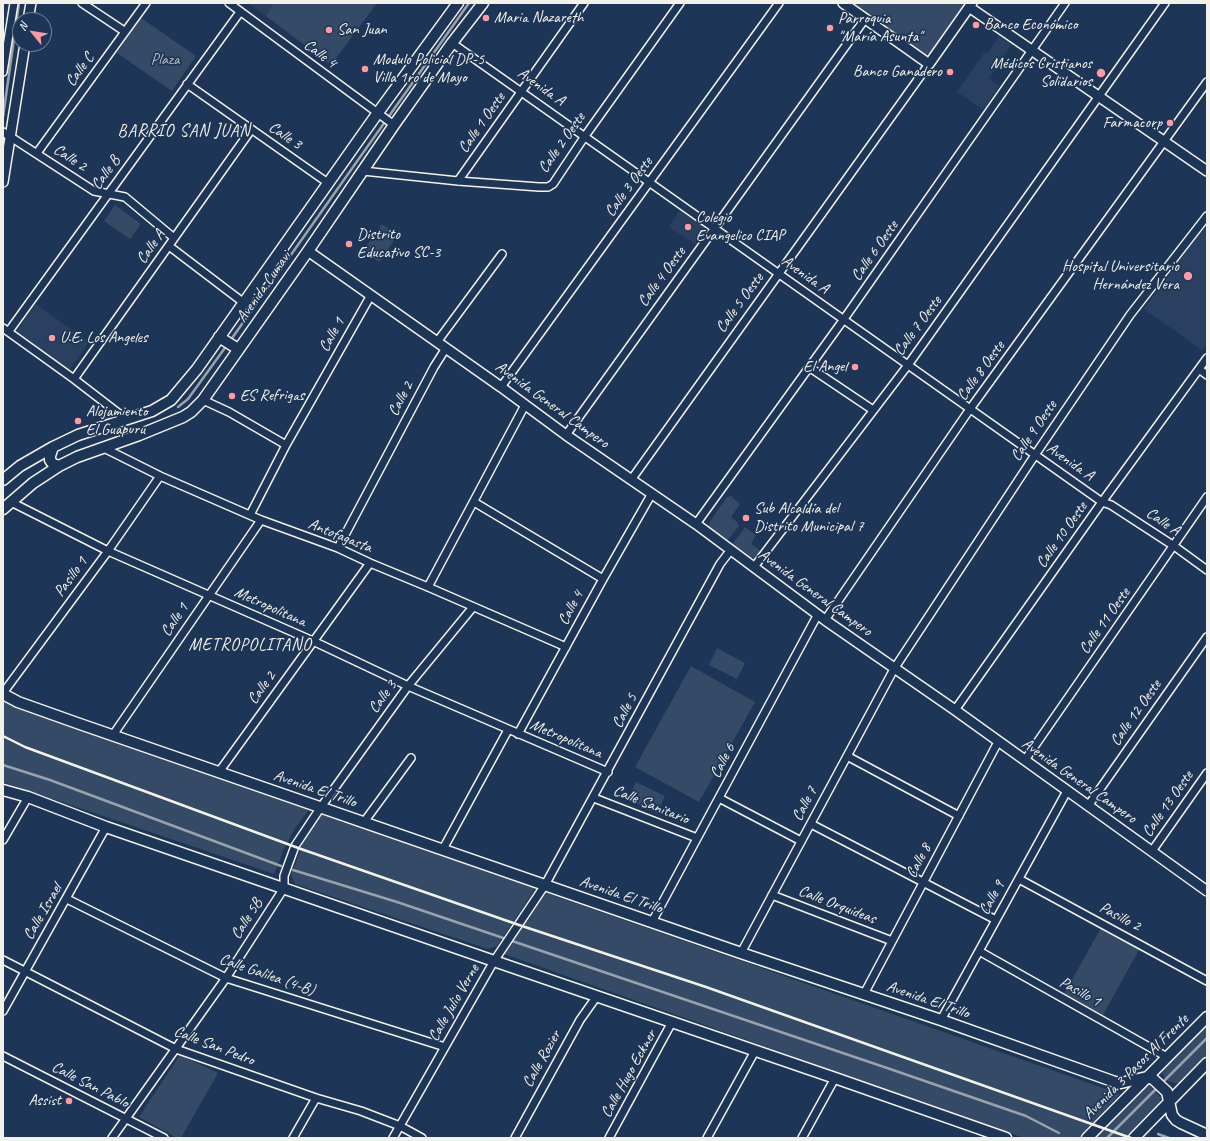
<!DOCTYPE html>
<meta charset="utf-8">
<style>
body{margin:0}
#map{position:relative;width:1210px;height:1141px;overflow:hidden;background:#1d3557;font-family:Caveat,sans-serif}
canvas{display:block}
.frame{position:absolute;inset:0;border:4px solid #f4f1e8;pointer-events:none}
.north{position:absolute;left:12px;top:12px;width:40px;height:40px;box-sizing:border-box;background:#1d3557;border:1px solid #738091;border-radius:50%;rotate:300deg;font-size:11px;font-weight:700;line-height:16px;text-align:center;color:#f4f1e8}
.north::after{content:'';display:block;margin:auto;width:14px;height:18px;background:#ff9aa2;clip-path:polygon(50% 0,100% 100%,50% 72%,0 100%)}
</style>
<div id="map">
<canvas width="1210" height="1141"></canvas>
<div class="frame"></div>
<div class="north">N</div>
</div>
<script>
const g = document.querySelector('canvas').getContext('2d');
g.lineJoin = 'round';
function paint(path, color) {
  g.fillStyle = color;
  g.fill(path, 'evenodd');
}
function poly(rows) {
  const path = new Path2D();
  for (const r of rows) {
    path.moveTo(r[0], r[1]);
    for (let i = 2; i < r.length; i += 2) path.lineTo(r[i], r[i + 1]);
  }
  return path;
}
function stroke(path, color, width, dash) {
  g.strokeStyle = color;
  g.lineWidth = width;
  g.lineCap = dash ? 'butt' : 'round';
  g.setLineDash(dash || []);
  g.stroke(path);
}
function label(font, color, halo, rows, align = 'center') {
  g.font = font + ' Caveat,sans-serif';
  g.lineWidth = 3.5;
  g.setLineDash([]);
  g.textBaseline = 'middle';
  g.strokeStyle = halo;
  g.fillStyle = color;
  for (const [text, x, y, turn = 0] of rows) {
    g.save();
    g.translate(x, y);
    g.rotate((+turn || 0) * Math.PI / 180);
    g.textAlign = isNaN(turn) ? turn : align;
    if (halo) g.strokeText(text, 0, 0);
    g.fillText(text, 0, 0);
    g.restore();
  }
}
const built = poly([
 [248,3,274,3,266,16],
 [999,36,1012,44,989,78,999,86,983,110,957,92,984,53,987,54],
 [680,210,706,227,695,244,669,227],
 [1207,222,1207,343,1202,350,1144,309],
 [36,304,89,342,70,369,64,370,14,334]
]);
const green = poly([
 [274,3,377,3,331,65,266,16],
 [850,3,968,3,931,52,927,54,923,54],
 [141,18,196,56,172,91,117,53],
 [115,205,141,224,130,239,104,221],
 [382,224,398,235,379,262,363,251],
 [731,496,740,504,731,517,738,523,737,524,739,526,727,541,709,528,709,523,727,497],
 [745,527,756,535,751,544,761,551,754,557,749,558,732,545],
 [717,648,745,663,737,679,709,665],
 [691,666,755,702,699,802,635,767],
 [3,701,312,806,295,828,284,849,274,874,3,782],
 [636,782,665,796,657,814,628,799],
 [324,811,537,886,497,946,488,949,295,884,291,875,303,843],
 [546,893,727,956,1120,1094,1078,1138,1024,1138,504,954],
 [1101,928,1140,948,1103,1015,1064,994],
 [1207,1023,1207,1055,1179,1084,1168,1081,1161,1072,1161,1069],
 [180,1055,218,1073,181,1138,177,1138,139,1117],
 [1148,1084,1161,1098,1157,1109,1130,1138,1094,1138]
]);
const stream = poly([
 [3,117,19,3],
 [230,341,469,3],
 [178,407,188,399,227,345],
 [3,765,50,780,281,866],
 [293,870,397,902,890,1069,1026,1116,1059,1133],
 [1161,1084,1207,1038],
 [1158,1134,1169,1138],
 [1107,1138,1158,1087]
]);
const minor = poly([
 [82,3,124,31],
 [229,3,394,125],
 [452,43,1102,502,1111,505,1174,546,1207,570],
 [3,72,14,3],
 [187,84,328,183],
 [3,132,94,191,125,197,174,238],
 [37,153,146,3],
 [363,171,458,181,539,187,548,187,553,184,585,136,680,3],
 [458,181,584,3],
 [169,246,244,303],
 [3,328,74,379,126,419],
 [9,331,240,12],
 [437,342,502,254],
 [809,367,873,410],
 [1199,369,1207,375],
 [74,379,251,130],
 [501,387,779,3],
 [203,400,229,412,286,445],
 [566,435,865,19],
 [104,448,160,476,261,520,338,548,370,563,428,587,566,647],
 [631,480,929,64],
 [11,502,108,551,313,641,408,686,608,772],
 [474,502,603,579],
 [250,515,286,445,371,295],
 [696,524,844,319,1065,3],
 [338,548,434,367,446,348],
 [754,567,908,365,1165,3],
 [428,587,525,405],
 [825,620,970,409,1207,82],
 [3,693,108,551,160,476],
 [955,710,1102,502,1207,358],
 [518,734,603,579,651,495],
 [113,735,261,520],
 [847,756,959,816],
 [1025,760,1207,497],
 [219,772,370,563],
 [594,798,697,838],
 [719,798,801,841],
 [1088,806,1207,637],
 [364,822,411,758],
 [811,824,996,920],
 [3,840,28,797],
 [443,849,508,730],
 [1152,851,1207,773],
 [1019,879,1207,981],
 [772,895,892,941],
 [67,899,226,978,445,1047],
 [652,922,818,614],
 [979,951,1167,1057],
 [741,953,894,669,1035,455,1130,315,1207,216],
 [3,960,176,1049,316,1098,361,1111,400,1126,422,1138],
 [864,994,998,742],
 [3,1011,106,827],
 [941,1020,1067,791],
 [3,1056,164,1138],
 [112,1138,226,978,284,888,284,876,295,846,321,807,408,686,473,607],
 [293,1138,316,1098],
 [393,1138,494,961,545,885,720,564,730,551],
 [515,1138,580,1020,597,996],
 [609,1138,672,1022],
 [707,1138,755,1051],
 [802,1138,835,1078]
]);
const tertiary = poly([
 [843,3,929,64,972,3],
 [969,7,1207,171],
 [28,20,31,3],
 [3,182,25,44],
 [308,251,501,387,566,435,696,524,825,620,955,710,1207,891]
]);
const secondary = poly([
 [219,337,238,349],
 [53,447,50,456,50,460,53,464,59,466],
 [3,480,20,466,53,447,78,435,152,411,171,400,197,369,377,114,458,3],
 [3,509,33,483,59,466,77,457,139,435,183,417,191,412,203,400,308,251,394,125,452,43,483,3],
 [3,694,18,702,77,723,741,953,941,1020,1115,1082,1121,1083,1147,1077,1153,1079,1167,1092,1172,1115,1176,1120,1181,1123,1207,1135],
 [3,790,28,797,106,827,494,961,835,1078,1006,1138],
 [1087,1138,1207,1017],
 [1134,1138,1207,1063]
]);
const rail = poly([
 [3,736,25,747,301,849,519,925,706,987,1131,1138]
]);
const markers = [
 [486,18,4,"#ff9aa2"],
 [976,25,4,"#ff9aa2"],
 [830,28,4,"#ff9aa2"],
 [329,30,4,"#ff9aa2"],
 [365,69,4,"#ff9aa2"],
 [950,72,4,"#ff9aa2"],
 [1101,73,5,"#ff9aa2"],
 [1170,123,4,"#ff9aa2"],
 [688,227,4,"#ff9aa2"],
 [349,244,4,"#ff9aa2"],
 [1188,276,5,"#ff9aa2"],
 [52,338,4,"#ff9aa2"],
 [855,367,4,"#ff9aa2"],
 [232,396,4,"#ff9aa2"],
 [78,421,4,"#ff9aa2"],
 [746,518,4,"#ff9aa2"],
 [69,1101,4,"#ff9aa2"]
];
const poiNames = [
 ["Maria Nazareth",494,18],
 ["Parroquia",838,19],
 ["\"María Asunta\"",838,37],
 ["Banco Económico",984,25],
 ["San Juan",337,30],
 ["Modulo Policial DP-5",373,60],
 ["Villa 1ro de Mayo",373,78],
 ["Médicos Cristianos",1092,64,"right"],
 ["Solidarios",1092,82,"right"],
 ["Banco Ganadero",942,72,"right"],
 ["Farmacorp",1162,123,"right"],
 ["Colegio",696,218],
 ["Evangelico CIAP",696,236],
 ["Distrito",357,235],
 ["Educativo SC-3",357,253],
 ["Hospital Universitario",1179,267,"right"],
 ["Hernández Vera",1179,285,"right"],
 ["U.E. Los Angeles",60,338],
 ["El Angel",847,367,"right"],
 ["ES Refrigas",240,396],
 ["Alojamiento",86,412],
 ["El Guapuru",86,430],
 ["Sub Alcaldía del",754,509],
 ["Distrito Municipal 7",754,527],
 ["Assist",61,1101,"right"]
];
const streetNames = [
 ["Calle 4",320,54,37],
 ["Calle C",80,70,-54],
 ["Avenida A",541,87,35],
 ["Calle 1 Oeste",482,123,-55],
 ["Calle 3",285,136,34],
 ["Calle 2 Oeste",562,143,-55],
 ["Calle 2",70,158,33],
 ["Calle B",106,173,-54],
 ["Calle 3 Oeste",629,187,-54],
 ["Calle A",151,247,-55],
 ["Calle 6 Oeste",875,251,-55],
 ["Avenida A",805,275,35],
 ["Calle 4 Oeste",662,277,-54],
 ["Avenida Cumavi",264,287,-55],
 ["Calle 5 Oeste",740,303,-54],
 ["Calle 7 Oeste",918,326,-54],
 ["Calle 1",332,335,-61],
 ["Calle 8 Oeste",981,371,-54],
 ["Calle 2",401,399,-62],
 ["Avenida General Campero",552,405,36],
 ["Calle 9 Oeste",1034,431,-56],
 ["Avenida A",1070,462,35],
 ["Calle A",1163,522,34],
 ["Calle 10 Oeste",1062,535,-55],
 ["Antofagasta",340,536,22],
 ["Pasillo 1",71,577,-54],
 ["Avenida General Campero",815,593,36],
 ["Metropolitana",270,607,24],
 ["Calle 4",571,608,-62],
 ["Calle 1",175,620,-56],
 ["Calle 11 Oeste",1105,621,-55],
 ["Calle 2",262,688,-54],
 ["Calle 3",383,697,-54],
 ["Calle 5",625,711,-62],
 ["Calle 12 Oeste",1136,713,-55],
 ["Metropolitana",566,739,23],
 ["Calle 6",723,761,-62],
 ["Avenida General Campero",1079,781,35],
 ["Avenida El Trillo",315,789,19],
 ["Calle 7",805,804,-62],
 ["Calle 13 Oeste",1168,804,-55],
 ["Calle Sanitario",651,805,22],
 ["Calle 8",919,861,-62],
 ["Avenida El Trillo",621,895,19],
 ["Calle 9",992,898,-61],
 ["Calle Orquideas",837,905,21],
 ["Calle Israel",43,912,-60],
 ["Pasillo 2",1120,917,28],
 ["Calle 5B",247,919,-57],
 ["Calle Galilea (4-B)",267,975,19],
 ["Pasillo 1",1080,992,29],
 ["Avenida El Trillo",928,1000,19],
 ["Calle Julio Verne",454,1003,-60],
 ["Calle San Pedro",214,1046,21],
 ["Calle Rozier",542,1059,-61],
 ["Avenida 3 Pasos Al Frente",1136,1067,-45],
 ["Calle Hugo Eckner",629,1074,-61],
 ["Calle San Pablo",90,1085,27]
];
const parkNames = [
 ["Plaza",165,60]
];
const neighbourhoodNames = [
 ["BARRIO SAN JUAN",184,132],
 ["METROPOLITANO",250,646]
];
paint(built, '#2a4060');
paint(green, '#354a67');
stroke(stream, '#9aa2ab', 2.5);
stroke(minor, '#f4f1e8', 10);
stroke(tertiary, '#f4f1e8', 12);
stroke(secondary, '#f4f1e8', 13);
stroke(minor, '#1d3557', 7);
stroke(tertiary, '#1d3557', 9);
stroke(secondary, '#1d3557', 10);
stroke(rail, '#f4f1e8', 2.5);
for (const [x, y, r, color] of markers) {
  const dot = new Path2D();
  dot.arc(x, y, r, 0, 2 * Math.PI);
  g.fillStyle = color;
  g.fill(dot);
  stroke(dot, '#1d3557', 1.5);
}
label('16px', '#f4f1e8', '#1d3557', poiNames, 'left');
label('16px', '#f4f1e8', '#1d3557', streetNames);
label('16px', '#bbbfc1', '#1d3557', parkNames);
g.letterSpacing = '1px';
label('17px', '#f4f1e8', '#1d3557', neighbourhoodNames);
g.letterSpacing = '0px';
</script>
